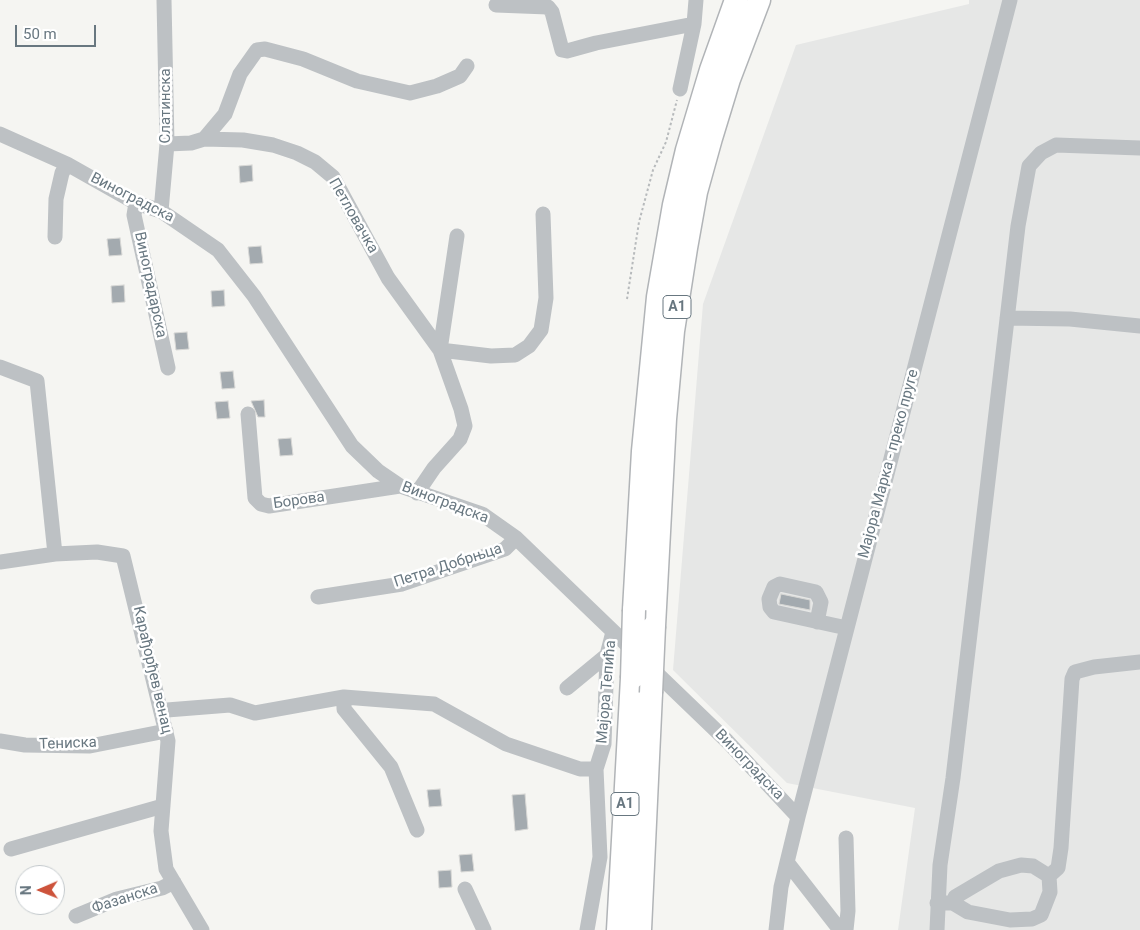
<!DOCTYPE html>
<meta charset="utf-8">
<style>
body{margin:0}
#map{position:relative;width:1140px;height:930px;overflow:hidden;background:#f5f5f2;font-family:Roboto,sans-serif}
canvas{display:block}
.north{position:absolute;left:15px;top:865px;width:50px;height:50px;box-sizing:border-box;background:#fff;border:1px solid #c3c9cc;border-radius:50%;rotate:269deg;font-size:14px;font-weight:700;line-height:20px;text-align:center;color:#687780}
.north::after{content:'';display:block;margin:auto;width:18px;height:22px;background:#cd533b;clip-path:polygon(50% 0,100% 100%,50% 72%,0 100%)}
.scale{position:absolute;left:15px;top:25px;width:81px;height:22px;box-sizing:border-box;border:2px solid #687780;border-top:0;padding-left:6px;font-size:15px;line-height:18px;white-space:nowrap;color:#687780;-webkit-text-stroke:4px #fff;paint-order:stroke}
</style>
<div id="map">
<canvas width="1140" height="930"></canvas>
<div class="north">N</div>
<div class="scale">50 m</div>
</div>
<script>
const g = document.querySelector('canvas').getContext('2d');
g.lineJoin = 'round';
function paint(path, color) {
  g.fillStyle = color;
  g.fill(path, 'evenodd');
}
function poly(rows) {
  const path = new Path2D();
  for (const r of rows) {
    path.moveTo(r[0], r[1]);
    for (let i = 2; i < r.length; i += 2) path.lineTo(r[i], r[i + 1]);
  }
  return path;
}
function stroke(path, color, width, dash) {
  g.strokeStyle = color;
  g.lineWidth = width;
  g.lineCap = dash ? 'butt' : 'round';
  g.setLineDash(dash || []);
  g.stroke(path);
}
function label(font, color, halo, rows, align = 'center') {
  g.font = font + ' Roboto,sans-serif';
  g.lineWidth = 5;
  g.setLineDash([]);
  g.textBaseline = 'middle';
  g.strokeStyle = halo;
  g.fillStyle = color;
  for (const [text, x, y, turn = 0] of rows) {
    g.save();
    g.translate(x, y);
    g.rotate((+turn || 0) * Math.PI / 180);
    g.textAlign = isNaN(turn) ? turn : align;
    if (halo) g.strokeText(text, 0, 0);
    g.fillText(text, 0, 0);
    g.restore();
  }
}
const built = poly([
 [969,0,1140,0,1140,930,898,930,915,808,787,783,673,670,703,304,796,45,969,4]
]);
const building = poly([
 [252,165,253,181,240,183,239,166,252,165],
 [120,238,122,255,109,256,107,239,120,238],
 [261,246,263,263,250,264,248,247,261,246],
 [124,285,125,302,112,303,111,286,124,285],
 [224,290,225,306,212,307,211,291,224,290],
 [187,332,189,349,176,350,174,333,187,332],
 [233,371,235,388,222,389,220,372,233,371],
 [264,400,265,417,258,417,251,401,264,400],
 [228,401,230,418,217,419,215,402,228,401],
 [291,438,293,455,280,456,278,439,291,438],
 [781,594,810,600,810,610,779,604,781,594],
 [440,789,442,806,429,807,427,790,440,789],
 [525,794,528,829,515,831,512,795,525,794],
 [472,854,474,871,461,872,459,855,472,854],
 [451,870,452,887,439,888,438,871,451,870]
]);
const path = poly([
 [627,299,639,222,653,170,666,142,677,100]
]);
const minor = poly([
 [496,5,548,7,552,12,562,50,567,51,596,43,694,24],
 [680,89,694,24,696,0],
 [0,134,67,164,136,203,161,211,218,250,254,296,352,446,378,471,400,486,482,514,516,538,727,741,798,817],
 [204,139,225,114,240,74,257,50,265,49,303,59,357,81,410,93,437,86,460,76,467,66],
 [167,144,191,143,204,139,243,140,273,145,297,153,315,162,333,177,388,278,440,350,461,409,465,426,460,439,434,468,417,493],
 [136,203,134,215,168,368],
 [161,211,167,144,164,0],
 [55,237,56,199,62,173,67,164],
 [1007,318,1070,319,1140,326],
 [440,350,491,356,515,355,529,346,541,330,546,298,543,214],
 [440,350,457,236],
 [0,367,37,381,55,554],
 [248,414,255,498,261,504,269,506,400,486],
 [0,562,55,554,97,552,123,556,168,741,161,831,166,869,202,930],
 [318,597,402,584,505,549,516,538],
 [817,622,821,602,816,592,780,584,774,587,769,599,770,607,774,612,833,625,847,628],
 [567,688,607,655],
 [344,697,344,709,391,767,417,830],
 [162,716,167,710,230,705,255,713,344,697,434,704,506,744,580,769,596,769],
 [0,741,25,745,90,746,166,731],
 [846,838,848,911,846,930],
 [11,849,163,806],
 [787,862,840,930],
 [1049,876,1058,868,1061,848,1072,679,1075,672,1094,667,1140,662],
 [465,889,484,930],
 [937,903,953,903,968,912,1010,920,1032,919,1041,915,1050,892,1049,876,1033,866,1021,865,999,871,955,897,953,903],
 [76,916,117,899,162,888,174,882],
 [587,930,600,857,596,769,604,744,607,655,613,632],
 [776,930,781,887,798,817,1010,0],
 [937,930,940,865,953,778,1018,226,1029,166,1041,153,1056,145,1140,148]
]);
const highway = poly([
 [634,610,643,451,658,297,674,205,687,150,711,70,736,0],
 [654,626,665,419,673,331,686,248,696,192,711,138,729,79,759,0],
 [618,930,632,678],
 [640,930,651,693]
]);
const highwayBridge = poly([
 [632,678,634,610],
 [651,693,654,626]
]);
const shields = [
 [677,307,28],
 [625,804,28]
];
const shieldNames = [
 ["A1",677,307],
 ["A1",625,804]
];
const streetNames = [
 ["Слатинска",166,106,-90],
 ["Виноградска",132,198,27],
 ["Петловачка",353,216,60],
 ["Виноградарска",150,285,78],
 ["Мајора Марка - преко пруге",889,464,-75],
 ["Борова",299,501,-8],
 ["Виноградска",445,503,21],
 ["Петра Добрњца",448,566,-18],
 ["Карађорђев венац",152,670,77],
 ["Мајора Тепића",607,692,-85],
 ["Тениска",68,744,-2],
 ["Виноградска",749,765,46],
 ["Фазанска",125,899,-18]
];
paint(built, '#e6e7e6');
paint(building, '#a3aaaf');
stroke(building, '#d7d7d5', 1);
stroke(highway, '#b1b4b7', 25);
stroke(path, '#b7babc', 2, [2.5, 2.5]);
stroke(minor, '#bdc1c4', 15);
stroke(highway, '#fff', 22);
stroke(highwayBridge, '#b1b4b7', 25, []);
stroke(highwayBridge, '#fff', 22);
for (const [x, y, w] of shields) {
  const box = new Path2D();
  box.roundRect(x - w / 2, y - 11.5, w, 23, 4);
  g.fillStyle = '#fff';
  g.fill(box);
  stroke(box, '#687780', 1);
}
label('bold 14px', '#687780', null, shieldNames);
label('15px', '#687780', '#fff', streetNames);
</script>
